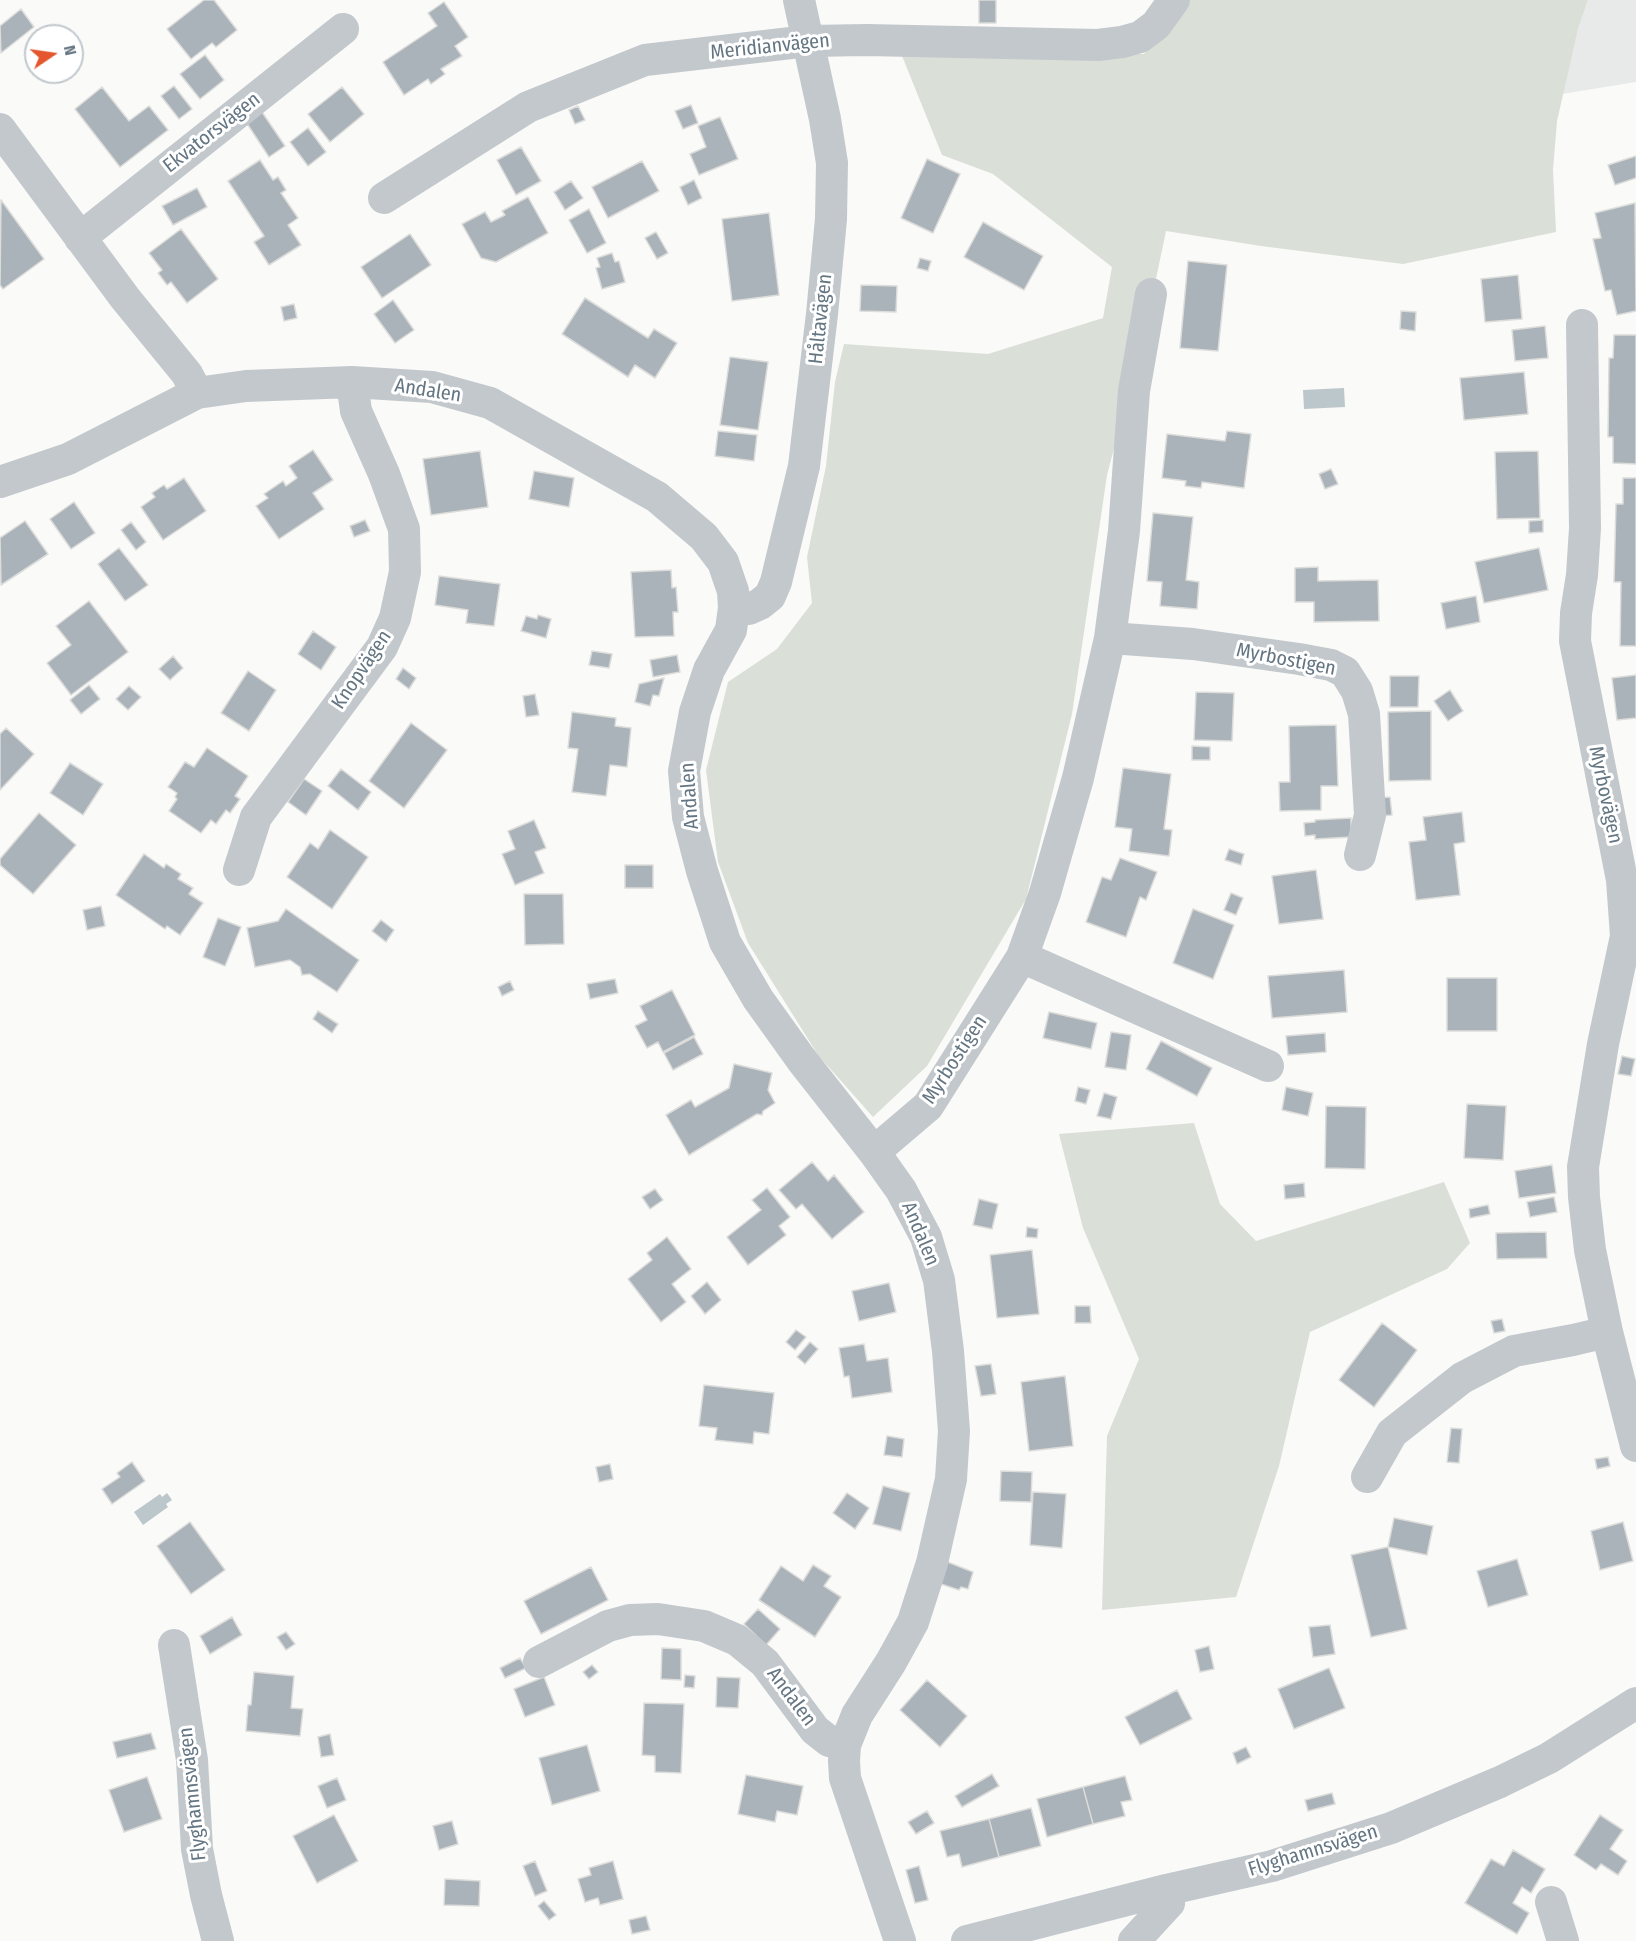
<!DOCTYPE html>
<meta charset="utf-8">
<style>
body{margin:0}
#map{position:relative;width:1636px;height:1941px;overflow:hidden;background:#fafaf8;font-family:"Fira Sans Condensed",sans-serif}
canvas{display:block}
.north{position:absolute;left:24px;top:24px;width:60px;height:60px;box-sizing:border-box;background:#fff;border:2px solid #c1c8cd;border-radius:50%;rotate:77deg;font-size:16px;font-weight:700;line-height:24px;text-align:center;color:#657683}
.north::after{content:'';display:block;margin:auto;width:21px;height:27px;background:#e4572e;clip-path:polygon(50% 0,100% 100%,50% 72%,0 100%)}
</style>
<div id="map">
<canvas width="1636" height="1941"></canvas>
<div class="north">N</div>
</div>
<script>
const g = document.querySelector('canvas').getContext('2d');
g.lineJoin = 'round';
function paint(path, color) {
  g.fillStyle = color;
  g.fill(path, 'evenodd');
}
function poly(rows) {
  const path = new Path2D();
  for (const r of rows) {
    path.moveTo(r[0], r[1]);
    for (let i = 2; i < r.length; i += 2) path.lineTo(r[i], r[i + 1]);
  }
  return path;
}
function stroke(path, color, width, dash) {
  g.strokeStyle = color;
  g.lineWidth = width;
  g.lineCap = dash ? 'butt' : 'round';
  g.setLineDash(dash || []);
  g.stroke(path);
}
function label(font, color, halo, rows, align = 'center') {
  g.font = font + ' "Fira Sans Condensed",sans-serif';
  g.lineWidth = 6;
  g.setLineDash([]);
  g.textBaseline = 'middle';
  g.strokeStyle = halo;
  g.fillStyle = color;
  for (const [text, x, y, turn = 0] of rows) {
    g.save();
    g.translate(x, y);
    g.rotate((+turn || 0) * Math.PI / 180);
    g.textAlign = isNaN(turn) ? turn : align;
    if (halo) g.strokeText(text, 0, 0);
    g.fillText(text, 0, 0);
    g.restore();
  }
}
const built = poly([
 [1588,0,1636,0,1636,82,1562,94,1578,29]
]);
const green = poly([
 [1182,0,1588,0,1578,29,1557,121,1553,170,1556,232,1403,264,1261,246,1166,231,1145,331,1107,475,1072,714,1026,899,927,1066,873,1117,818,1055,748,943,718,862,706,770,728,682,777,649,812,603,807,557,826,466,835,382,844,344,988,354,1103,318,1112,267,993,174,942,155,898,46,969,52,1144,54],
 [1194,1123,1220,1204,1256,1241,1444,1182,1470,1243,1447,1269,1310,1332,1279,1466,1236,1597,1102,1610,1107,1436,1139,1359,1083,1228,1059,1134]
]);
const water = poly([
 [1344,388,1345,407,1304,409,1303,390],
 [167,1493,172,1500,166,1504,168,1507,143,1525,134,1512,160,1494,162,1497]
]);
const building = poly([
 [204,0,214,0,237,30,216,47,212,43,191,59,167,29,204,0],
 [979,0,996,0,996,23,979,23,979,0],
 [444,2,468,37,455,46,462,56,441,69,445,74,431,84,428,79,404,95,383,62,437,26,428,13,444,2],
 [21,9,34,27,1,53,0,26,21,9],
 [205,55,224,80,200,99,180,74,205,55],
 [174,86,192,109,179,119,161,96,174,86],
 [102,87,129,121,149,106,168,130,120,167,75,109,102,87],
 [342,87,364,114,330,142,308,114,342,87],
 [691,105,698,123,683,129,675,111,691,105],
 [578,106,585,120,575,124,569,110,578,106],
 [262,112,285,146,269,157,246,122,262,112],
 [720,117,738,159,699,175,690,154,706,147,698,126,720,117],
 [308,128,326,152,308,166,290,142,308,128],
 [521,147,541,181,516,195,497,160,521,147],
 [1636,156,1636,178,1615,185,1608,165,1636,156],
 [927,159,960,174,933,233,901,218,927,159],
 [260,160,273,180,278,177,286,190,281,193,298,218,288,225,301,245,269,265,254,242,264,236,228,181,260,160],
 [642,161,659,191,608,218,592,187,642,161],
 [694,180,702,198,688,205,680,187,694,180],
 [571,181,583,198,565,210,554,192,571,181],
 [197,188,207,207,173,225,162,206,197,188],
 [528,197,548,233,496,262,481,258,462,224,485,212,491,222,505,215,502,211,528,197],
 [1,200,44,259,3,289,0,285,1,200],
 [1635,203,1636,311,1617,315,1611,290,1605,291,1593,239,1601,238,1595,213,1635,203],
 [589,209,606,243,587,253,569,220,589,209],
 [769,213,779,295,732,301,722,219,769,213],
 [983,222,1043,256,1024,290,964,257,983,222],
 [181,229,218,279,187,303,171,282,167,285,158,273,162,270,149,253,181,229],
 [656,232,668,253,657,259,645,238,656,232],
 [410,234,431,265,382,298,361,267,410,234],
 [612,253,615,262,619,261,625,282,602,289,596,268,600,267,597,258,612,253],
 [920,258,931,261,928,271,917,268,920,258],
 [1188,261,1227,265,1218,351,1180,348,1188,261],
 [1518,275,1522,319,1485,322,1481,279,1518,275],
 [861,285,897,286,896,312,860,311,861,285],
 [585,298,648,338,654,329,677,343,655,378,635,365,628,377,562,334,585,298],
 [393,300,414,330,395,343,374,314,393,300],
 [294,304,297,318,284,321,281,307,294,304],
 [1401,311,1416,312,1415,331,1400,329,1401,311],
 [1545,326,1548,358,1515,361,1512,330,1545,326],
 [1614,335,1636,335,1636,464,1613,463,1613,437,1608,437,1609,358,1613,358,1614,335],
 [730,357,768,362,758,430,720,425,730,357],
 [1524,372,1528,414,1464,420,1460,378,1524,372],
 [718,431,757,435,754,461,715,456,718,431],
 [1227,431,1251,434,1244,488,1202,482,1201,488,1185,486,1186,481,1162,478,1167,434,1225,441,1227,431],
 [313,450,333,480,313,493,324,509,279,539,256,506,268,498,264,494,283,481,286,486,297,478,289,466,313,450],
 [480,451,488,507,431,515,423,459,480,451],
 [1538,451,1540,518,1497,519,1495,452,1538,451],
 [1331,469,1338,484,1325,489,1319,474,1331,469],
 [534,471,574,478,569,507,529,499,534,471],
 [184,478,206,511,163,540,141,507,155,497,152,493,164,485,167,489,184,478],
 [1623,478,1636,478,1636,646,1620,646,1621,582,1614,582,1616,504,1623,504,1623,478],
 [74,502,95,533,71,549,50,519,74,502],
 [1153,513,1193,517,1186,580,1199,582,1197,609,1160,606,1162,582,1147,581,1153,513],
 [365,520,370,531,354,537,350,526,365,520],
 [1543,520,1543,532,1529,533,1529,521,1543,520],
 [25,521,48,554,1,585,0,538,25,521],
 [131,522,146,542,136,550,121,530,131,522],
 [119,548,148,585,125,601,98,564,119,548],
 [1539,548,1548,590,1484,603,1475,562,1539,548],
 [1318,567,1318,581,1378,580,1379,621,1314,622,1314,602,1295,602,1295,568,1318,567],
 [671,570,672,588,676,587,678,612,673,612,674,636,635,637,631,572,671,570],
 [439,576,500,584,494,626,466,623,468,610,435,605,439,576],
 [1476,596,1480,622,1446,629,1441,603,1476,596],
 [89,601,128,652,71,695,47,663,71,645,56,626,89,601],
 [538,615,551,619,546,638,521,631,526,616,537,619,538,615],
 [313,631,336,647,321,670,298,654,313,631],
 [592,651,612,654,609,668,589,665,592,651],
 [677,655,680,672,653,677,650,660,677,655],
 [173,656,183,668,170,680,159,669,173,656],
 [403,668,416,678,409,689,396,679,403,668],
 [248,671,276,690,249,731,221,713,248,671],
 [1636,675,1636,718,1617,720,1612,678,1636,675],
 [1390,676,1419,676,1418,707,1390,707,1390,676],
 [664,678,659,696,653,695,650,706,635,702,639,684,664,678],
 [89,685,100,699,81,714,70,700,89,685],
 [129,686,141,697,128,710,116,699,129,686],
 [1450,690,1463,711,1448,721,1434,701,1450,690],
 [1196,692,1234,693,1232,741,1194,740,1196,692],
 [535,694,539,715,526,717,523,696,535,694],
 [1431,711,1431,780,1389,781,1388,712,1431,711],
 [572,712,616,718,615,726,631,728,627,767,610,765,606,796,572,792,578,749,568,748,572,712],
 [411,723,447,750,404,808,369,781,411,723],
 [1336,725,1338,786,1321,786,1321,810,1280,811,1279,782,1290,782,1289,726,1336,725],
 [6,728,34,754,0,790,0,734,6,728],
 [1192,746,1210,747,1210,760,1192,760,1192,746],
 [207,748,248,776,235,796,240,799,230,813,226,810,216,824,211,820,201,833,169,811,177,799,175,797,177,793,168,787,185,762,194,767,207,748],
 [70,763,103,784,83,815,50,793,70,763],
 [1123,768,1171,774,1164,829,1172,830,1169,856,1129,851,1132,829,1115,827,1123,768],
 [341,769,371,792,358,810,328,786,341,769],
 [304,779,322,791,306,815,288,802,304,779],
 [1390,797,1392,815,1381,816,1379,798,1390,797],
 [1462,812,1465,842,1454,844,1460,895,1416,900,1409,842,1426,840,1423,817,1462,812],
 [39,813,76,845,33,894,0,865,0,859,39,813],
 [1351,818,1351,837,1315,839,1315,835,1305,836,1304,823,1315,822,1315,820,1351,818],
 [534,820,546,848,535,852,544,873,515,885,502,854,515,849,508,831,534,820],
 [330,830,368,857,332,909,287,877,310,843,318,849,330,830],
 [1229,849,1244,854,1241,865,1225,860,1229,849],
 [144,854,164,868,166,864,181,874,178,879,193,888,189,894,203,903,180,935,167,926,165,929,116,895,144,854],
 [1120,858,1157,872,1146,900,1140,897,1126,937,1086,922,1102,877,1111,880,1120,858],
 [625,865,653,865,653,888,625,888,625,865],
 [1316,870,1323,919,1279,924,1272,876,1316,870],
 [1231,893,1243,898,1236,915,1224,910,1231,893],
 [524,894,563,894,564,944,525,945,524,894],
 [101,906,105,926,87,930,83,910,101,906],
 [286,909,359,960,337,992,310,974,302,975,300,967,290,960,255,967,247,928,278,921,286,909],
 [1193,909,1234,925,1213,979,1173,963,1193,909],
 [218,918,241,927,225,966,203,957,218,918],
 [381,920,394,930,386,942,372,931,381,920],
 [1344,970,1347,1012,1272,1018,1268,976,1344,970],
 [1447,978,1497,978,1497,1031,1447,1031,1447,978],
 [615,979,618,993,590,999,587,984,615,979],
 [510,981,514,990,502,996,498,987,510,981],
 [672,990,695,1035,663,1052,658,1042,647,1048,635,1026,647,1020,640,1006,672,990],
 [318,1011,338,1024,332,1033,313,1019,318,1011],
 [1049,1012,1097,1023,1091,1049,1043,1038,1049,1012],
 [1111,1032,1131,1035,1126,1070,1105,1067,1111,1032],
 [1325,1033,1326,1052,1288,1055,1286,1036,1325,1033],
 [694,1037,703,1054,673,1070,664,1053,694,1037],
 [1161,1041,1212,1068,1197,1096,1146,1069,1161,1041],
 [1622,1056,1635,1059,1631,1076,1618,1074,1622,1056],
 [734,1064,772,1073,768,1090,775,1103,763,1111,762,1115,757,1114,689,1155,666,1115,691,1100,695,1107,729,1088,734,1064],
 [1078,1087,1090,1090,1086,1104,1075,1101,1078,1087],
 [1286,1087,1313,1093,1308,1116,1282,1110,1286,1087],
 [1104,1093,1117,1097,1111,1119,1097,1116,1104,1093],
 [1467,1104,1506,1106,1503,1160,1464,1158,1467,1104],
 [1326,1106,1366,1107,1365,1169,1325,1168,1326,1106],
 [812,1162,828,1181,834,1175,864,1212,832,1239,802,1204,796,1209,779,1190,812,1162],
 [1552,1165,1556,1193,1519,1198,1515,1171,1552,1165],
 [1304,1183,1305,1197,1285,1199,1284,1185,1304,1183],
 [767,1188,790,1217,779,1226,786,1235,748,1265,727,1237,761,1210,752,1200,767,1188],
 [655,1189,663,1200,650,1209,642,1197,655,1189],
 [1554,1197,1557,1212,1530,1217,1527,1202,1554,1197],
 [979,1199,998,1204,992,1229,973,1225,979,1199],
 [1488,1205,1490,1214,1470,1218,1469,1209,1488,1205],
 [1027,1227,1038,1229,1037,1238,1026,1237,1027,1227],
 [1546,1232,1547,1258,1497,1259,1496,1233,1546,1232],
 [667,1237,691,1269,672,1284,686,1302,661,1322,628,1279,652,1260,647,1253,667,1237],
 [1032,1250,1039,1314,997,1318,990,1255,1032,1250],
 [707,1282,721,1300,705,1314,691,1296,707,1282],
 [889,1283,896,1312,859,1321,852,1291,889,1283],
 [1075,1306,1090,1306,1091,1323,1075,1323,1075,1306],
 [1502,1319,1505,1331,1494,1333,1491,1321,1502,1319],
 [1382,1323,1417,1350,1374,1407,1339,1380,1382,1323],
 [796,1330,806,1337,795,1350,786,1342,796,1330],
 [810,1342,818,1349,805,1364,797,1357,810,1342],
 [864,1344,867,1361,888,1358,892,1392,852,1398,849,1376,844,1377,839,1348,864,1344],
 [991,1364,996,1394,981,1396,975,1366,991,1364],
 [1065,1376,1073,1446,1029,1451,1021,1382,1065,1376],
 [704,1385,774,1393,769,1434,754,1432,753,1444,715,1440,717,1428,699,1426,704,1385],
 [1451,1428,1462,1429,1459,1463,1447,1462,1451,1428],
 [887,1436,904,1439,902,1457,884,1455,887,1436],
 [1608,1457,1610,1466,1597,1469,1595,1459,1608,1457],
 [132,1462,145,1481,112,1504,102,1489,120,1477,117,1473,132,1462],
 [610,1464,613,1479,599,1482,596,1467,610,1464],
 [1001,1471,1032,1472,1031,1502,1000,1501,1001,1471],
 [883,1486,910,1493,901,1531,873,1524,883,1486],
 [1033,1492,1066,1494,1062,1548,1030,1545,1033,1492],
 [847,1493,869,1508,855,1529,833,1513,847,1493],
 [1394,1518,1433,1526,1427,1555,1388,1547,1394,1518],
 [190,1522,225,1570,191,1594,157,1546,190,1522],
 [1623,1522,1633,1561,1600,1570,1591,1531,1623,1522],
 [1388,1547,1407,1629,1371,1637,1351,1555,1388,1547],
 [1517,1559,1528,1595,1488,1607,1477,1571,1517,1559],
 [945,1561,973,1572,968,1589,961,1587,959,1590,938,1583,945,1561],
 [813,1565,831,1576,824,1586,841,1597,815,1637,759,1600,781,1566,803,1581,813,1565],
 [591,1567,608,1600,541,1634,524,1601,591,1567],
 [758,1609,780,1629,766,1645,744,1624,758,1609],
 [232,1617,242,1635,210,1654,200,1636,232,1617],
 [1330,1625,1335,1654,1313,1657,1309,1627,1330,1625],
 [286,1632,295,1644,286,1650,277,1637,286,1632],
 [1209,1646,1214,1669,1200,1672,1195,1650,1209,1646],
 [662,1648,681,1649,681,1680,661,1679,662,1648],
 [520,1658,526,1668,505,1678,500,1668,520,1658],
 [592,1665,598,1672,589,1679,583,1672,592,1665],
 [1329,1668,1345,1708,1294,1729,1278,1689,1329,1668],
 [254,1672,294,1676,291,1708,303,1709,300,1736,246,1731,248,1705,251,1705,254,1672],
 [685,1675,695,1676,694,1688,684,1687,685,1675],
 [544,1677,555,1705,525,1717,514,1689,544,1677],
 [717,1677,740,1678,738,1708,716,1707,717,1677],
 [927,1680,967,1716,940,1747,900,1710,927,1680],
 [1177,1690,1192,1719,1140,1745,1125,1717,1177,1690],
 [644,1703,684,1704,681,1773,655,1772,655,1756,642,1755,644,1703],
 [151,1733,156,1749,117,1758,113,1742,151,1733],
 [330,1734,334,1755,321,1757,318,1737,330,1734],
 [587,1745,600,1791,552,1805,539,1758,587,1745],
 [1246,1747,1251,1757,1237,1764,1233,1753,1246,1747],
 [992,1774,999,1786,962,1807,955,1796,992,1774],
 [746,1775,803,1786,797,1815,777,1811,775,1822,738,1814,746,1775],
 [1125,1776,1132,1800,1121,1802,1125,1816,1093,1824,1083,1787,1125,1776],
 [147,1777,162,1819,124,1832,109,1790,147,1777],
 [337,1778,346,1800,327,1808,318,1786,337,1778],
 [1083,1787,1093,1824,1047,1837,1037,1799,1083,1787],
 [1332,1793,1335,1804,1308,1811,1305,1800,1332,1793],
 [1031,1808,1041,1846,999,1857,989,1819,1031,1808],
 [927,1811,934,1823,916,1834,908,1822,927,1811],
 [334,1815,358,1861,317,1883,293,1836,334,1815],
 [1600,1815,1623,1830,1610,1849,1627,1861,1618,1875,1601,1864,1596,1870,1574,1855,1600,1815],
 [989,1819,999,1857,962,1867,959,1854,947,1857,940,1831,989,1819],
 [452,1821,458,1844,439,1850,433,1826,452,1821],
 [1513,1850,1545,1869,1531,1893,1522,1887,1513,1903,1529,1913,1517,1934,1465,1903,1491,1859,1504,1866,1513,1850],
 [535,1861,547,1891,535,1896,523,1866,535,1861],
 [613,1861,623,1899,600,1905,598,1898,585,1902,578,1879,591,1875,589,1868,613,1861],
 [919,1866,928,1900,915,1903,906,1870,919,1866],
 [445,1879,480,1881,479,1906,444,1905,445,1879],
 [544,1901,556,1915,549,1920,538,1906,544,1901],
 [646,1916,650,1930,632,1934,629,1920,646,1916]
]);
const minor = poly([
 [0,129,125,298,187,374,197,393],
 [384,198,528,107,645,60,808,41,867,40,1098,45,1122,42,1140,37,1156,25,1174,0],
 [80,238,343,29],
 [1582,325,1585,528,1582,575,1576,613,1575,641,1622,880,1626,936,1603,1044,1583,1167,1584,1197,1590,1250,1607,1332,1636,1446],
 [0,482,68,459,197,393,246,386,352,382,432,387,490,403,657,497,704,537,723,562,733,591,734,608,731,630,709,670,695,712,684,771,688,817,702,871,725,942,758,999,801,1059,874,1152,901,1190,926,1237,939,1280,948,1351,954,1431,951,1479,932,1563,913,1622,891,1662,857,1715,845,1745,844,1761,845,1778,900,1941],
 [734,608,749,609,760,604,770,596,776,582,804,466,822,314,831,219,832,163,825,119,799,0],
 [1110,638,1193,644,1299,659,1331,665,1345,672,1357,691,1364,714,1370,815,1360,855],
 [239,870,256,817,382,647,395,618,405,572,404,529,384,474,356,411,352,382],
 [1022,957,1268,1066],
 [874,1152,928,1106,1022,957,1045,893,1078,778,1110,638,1124,531,1134,391,1151,294],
 [1367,1477,1392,1433,1462,1378,1514,1351,1573,1340,1607,1332],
 [174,1645,192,1760,197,1849,206,1895,218,1941],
 [539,1662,608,1626,630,1620,658,1619,704,1626,737,1640,765,1663,815,1730,829,1741,845,1745],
 [1551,1902,1563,1941],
 [967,1941,1166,1890,1272,1866,1391,1828,1500,1782,1549,1758,1636,1703],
 [1134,1941,1169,1903,1166,1890]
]);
const streetNames = [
 ["Meridianvägen",770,47,-6],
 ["Ekvatorsvägen",212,133,-38],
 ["Håltavägen",821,319,-84],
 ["Andalen",428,391,9],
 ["Myrbostigen",1286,660,11],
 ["Knopvägen",362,670,-56],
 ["Myrbovägen",1605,795,78],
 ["Andalen",690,796,-94],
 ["Myrbostigen",955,1060,-57],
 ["Andalen",920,1234,67],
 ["Andalen",791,1697,53],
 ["Flyghamnsvägen",193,1794,-96],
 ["Flyghamnsvägen",1313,1851,-17]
];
paint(built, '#e8e9e9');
paint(green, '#dadfd7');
paint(water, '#bbc7cb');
paint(building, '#aab3b9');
stroke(building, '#dcdcda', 1.5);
stroke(minor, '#c3c8cc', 32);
label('20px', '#657683', '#fff', streetNames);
</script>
